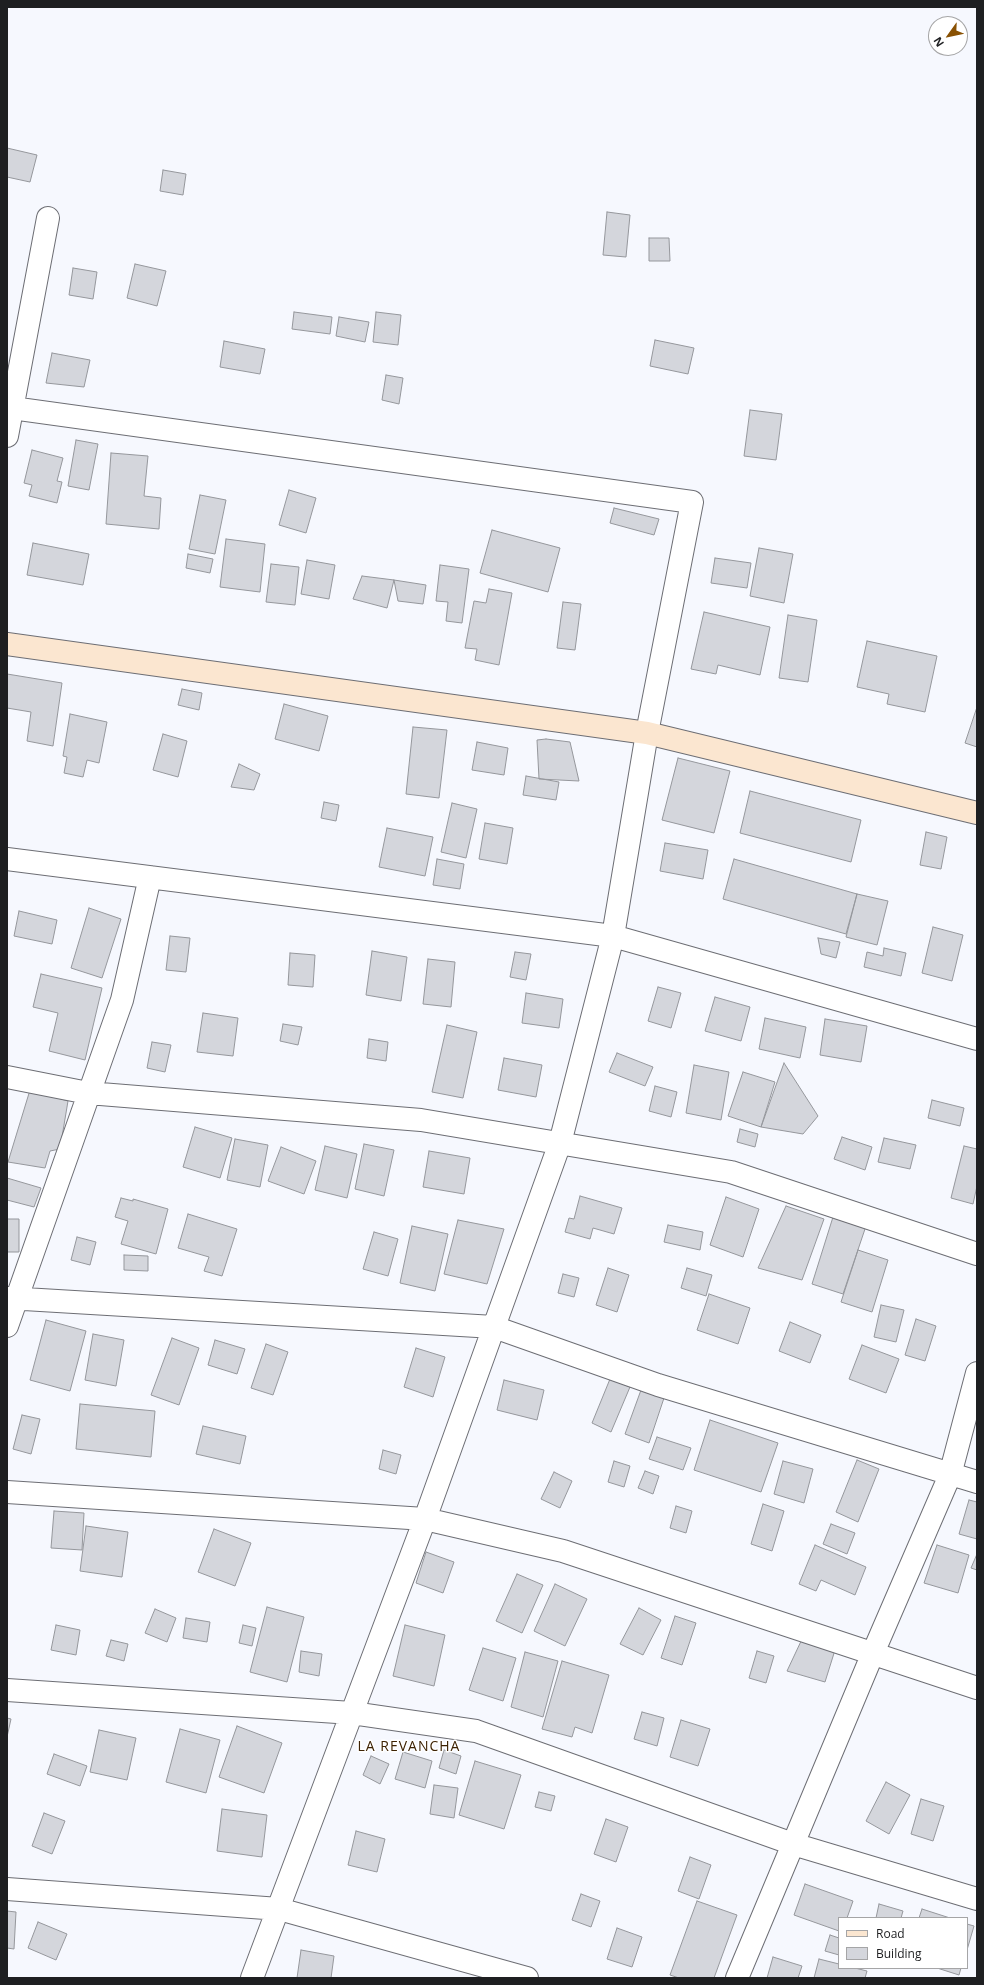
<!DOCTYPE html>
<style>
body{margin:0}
#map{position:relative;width:984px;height:1985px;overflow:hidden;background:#f6f8fe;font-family:"Open Sans",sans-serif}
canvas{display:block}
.frame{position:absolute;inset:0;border:8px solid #1e1f21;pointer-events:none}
.legend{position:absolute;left:838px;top:1917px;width:130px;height:52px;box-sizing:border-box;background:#fff;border:1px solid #a5a5a6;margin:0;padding:5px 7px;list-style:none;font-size:12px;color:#1e1f21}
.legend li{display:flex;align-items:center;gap:8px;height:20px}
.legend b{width:20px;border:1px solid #a5a5a6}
.north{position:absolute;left:928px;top:16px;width:40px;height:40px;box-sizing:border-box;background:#fff;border:1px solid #a5a5a6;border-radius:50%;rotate:237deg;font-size:11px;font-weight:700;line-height:16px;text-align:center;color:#1e1f21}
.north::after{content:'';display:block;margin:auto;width:14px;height:18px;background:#895103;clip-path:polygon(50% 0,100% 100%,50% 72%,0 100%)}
</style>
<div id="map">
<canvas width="984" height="1985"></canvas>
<div class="frame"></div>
<ul class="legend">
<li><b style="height:5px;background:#fbe6d0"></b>Road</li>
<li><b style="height:11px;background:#d4d6dc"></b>Building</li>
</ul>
<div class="north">N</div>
</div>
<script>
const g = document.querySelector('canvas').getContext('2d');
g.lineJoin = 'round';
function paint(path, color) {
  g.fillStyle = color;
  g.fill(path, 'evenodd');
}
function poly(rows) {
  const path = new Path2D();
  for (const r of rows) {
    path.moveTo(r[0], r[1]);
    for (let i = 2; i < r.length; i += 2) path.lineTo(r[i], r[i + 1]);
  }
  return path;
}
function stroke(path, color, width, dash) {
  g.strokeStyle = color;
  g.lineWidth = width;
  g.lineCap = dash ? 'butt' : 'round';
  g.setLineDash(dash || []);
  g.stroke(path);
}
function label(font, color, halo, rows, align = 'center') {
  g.font = font + ' "Open Sans",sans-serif';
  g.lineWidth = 3;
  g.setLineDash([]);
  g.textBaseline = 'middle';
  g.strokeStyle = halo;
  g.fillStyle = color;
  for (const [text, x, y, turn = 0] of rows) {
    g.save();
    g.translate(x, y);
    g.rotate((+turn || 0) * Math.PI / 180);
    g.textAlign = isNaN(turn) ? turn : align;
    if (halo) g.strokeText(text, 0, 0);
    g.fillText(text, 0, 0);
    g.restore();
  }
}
const building = poly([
 [7,148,37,155,30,182,7,177,7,148],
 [163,170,186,174,183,195,160,191,163,170],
 [607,212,630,215,626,257,603,255,607,212],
 [649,238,669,238,670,261,649,261,649,238],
 [135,264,166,271,157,306,127,298,135,264],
 [73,268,97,272,93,299,69,295,73,268],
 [294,312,332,317,330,334,292,329,294,312],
 [376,312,401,315,398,345,373,342,376,312],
 [339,317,369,322,365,342,336,336,339,317],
 [655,340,694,348,688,374,650,366,655,340],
 [224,341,265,349,260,374,220,367,224,341],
 [52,353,90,360,84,387,46,383,52,353],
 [386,375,403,378,399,404,382,400,386,375],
 [750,410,782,414,776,460,744,456,750,410],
 [76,440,98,444,89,490,68,486,76,440],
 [32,450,63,458,57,481,62,482,57,503,29,496,32,485,24,483,32,450],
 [111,453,148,456,144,496,161,498,159,529,106,524,111,453],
 [289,490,316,498,306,533,279,525,289,490],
 [200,495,226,500,215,554,189,549,200,495],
 [614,508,659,519,654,535,610,523,614,508],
 [492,530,560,548,548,592,480,573,492,530],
 [226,539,265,544,260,592,220,587,226,539],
 [33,543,89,554,83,585,27,575,33,543],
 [759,548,793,554,784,603,750,596,759,548],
 [188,554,213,559,210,573,186,568,188,554],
 [715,558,751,563,747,588,711,583,715,558],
 [307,560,335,565,329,599,301,594,307,560],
 [271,564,299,567,295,605,266,602,271,564],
 [440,565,469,569,462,623,446,621,448,602,436,601,440,565],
 [362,576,394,580,387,608,353,599,362,576],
 [394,580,426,585,423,604,398,601,394,580],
 [489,589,512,593,499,665,475,660,477,649,465,648,474,601,486,603,489,589],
 [563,602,581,604,575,650,557,648,563,602],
 [704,612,770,627,760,675,718,665,716,674,691,669,704,612],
 [788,615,817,620,808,682,779,678,788,615],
 [867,641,937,656,925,712,887,704,889,694,857,687,867,641],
 [7,674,62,683,53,746,27,741,31,712,7,708,7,674],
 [182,689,202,693,199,710,178,705,182,689],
 [284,704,328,716,319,751,275,739,284,704],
 [977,707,977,747,965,743,977,707],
 [70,714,107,722,99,763,87,760,83,777,64,773,67,757,63,756,70,714],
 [413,727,447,730,439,798,406,794,413,727],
 [163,734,187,741,178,777,153,770,163,734],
 [546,739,570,742,579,781,539,779,537,740,546,739],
 [477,742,508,748,504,775,472,770,477,742],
 [678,758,730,771,714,833,662,820,678,758],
 [239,764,260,774,254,790,231,787,239,764],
 [526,776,559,782,556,800,523,795,526,776],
 [750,791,861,820,851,862,740,833,750,791],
 [324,802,339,805,336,821,321,818,324,802],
 [452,803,477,809,466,858,441,852,452,803],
 [485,823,513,828,507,864,479,859,485,823],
 [387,828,433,837,425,876,379,867,387,828],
 [926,832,947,837,941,869,920,865,926,832],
 [665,843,708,850,703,879,660,871,665,843],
 [437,859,464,864,460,889,433,885,437,859],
 [734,859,857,894,846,934,723,899,734,859],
 [857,894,888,901,877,945,846,937,857,894],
 [89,908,121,919,102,978,71,968,89,908],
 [19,911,57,920,52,944,14,936,19,911],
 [933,927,963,935,952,981,922,973,933,927],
 [170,936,190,938,186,972,166,970,170,936],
 [818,938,840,942,836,958,821,954,818,938],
 [884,948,906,953,901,976,864,967,867,952,883,956,884,948],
 [372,951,407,957,401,1001,366,995,372,951],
 [515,952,531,954,526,980,510,977,515,952],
 [290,953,315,955,313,987,288,985,290,953],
 [428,959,455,962,451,1007,423,1004,428,959],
 [41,974,102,988,85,1060,49,1051,58,1013,33,1007,41,974],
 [658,987,681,993,671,1028,648,1021,658,987],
 [526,993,563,999,559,1028,522,1023,526,993],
 [715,997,750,1007,741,1041,705,1031,715,997],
 [203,1013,238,1018,233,1056,197,1052,203,1013],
 [765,1018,806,1027,800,1058,759,1049,765,1018],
 [825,1019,867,1026,861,1062,820,1055,825,1019],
 [283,1024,302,1027,298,1045,280,1041,283,1024],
 [447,1025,477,1032,463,1098,432,1092,447,1025],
 [369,1039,388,1042,386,1061,367,1058,369,1039],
 [152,1042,171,1045,165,1072,147,1068,152,1042],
 [617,1053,653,1067,645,1086,609,1072,617,1053],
 [504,1058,542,1065,536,1097,498,1090,504,1058],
 [784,1063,818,1116,803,1134,761,1127,784,1063],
 [694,1065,729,1072,721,1120,686,1113,694,1065],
 [743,1072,775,1082,761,1127,728,1116,743,1072],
 [655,1086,677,1092,671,1117,649,1111,655,1086],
 [30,1090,68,1101,60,1149,50,1151,45,1168,8,1162,30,1090],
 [932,1100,964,1108,960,1126,928,1118,932,1100],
 [195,1127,232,1138,220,1178,183,1167,195,1127],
 [740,1129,758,1134,755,1147,737,1142,740,1129],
 [842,1137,872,1147,865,1170,834,1159,842,1137],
 [884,1138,916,1145,910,1169,878,1162,884,1138],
 [235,1139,268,1145,260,1187,227,1180,235,1139],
 [364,1144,394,1150,384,1196,355,1189,364,1144],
 [325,1146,357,1154,347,1198,315,1190,325,1146],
 [964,1146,977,1149,977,1186,973,1204,951,1198,964,1146],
 [281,1147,316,1161,304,1194,268,1181,281,1147],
 [429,1151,470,1158,464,1194,423,1187,429,1151],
 [7,1178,41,1188,34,1207,7,1200,7,1178],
 [580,1196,622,1208,614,1234,593,1228,590,1239,565,1232,569,1218,574,1219,580,1196],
 [726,1197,759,1209,743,1257,710,1245,726,1197],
 [121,1198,133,1201,133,1199,168,1209,156,1254,121,1244,128,1221,115,1217,121,1198],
 [786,1206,824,1219,802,1280,758,1268,786,1206],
 [188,1214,237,1229,222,1276,204,1271,209,1257,178,1248,188,1214],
 [833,1217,866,1226,843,1294,812,1284,833,1217],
 [7,1219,19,1219,19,1252,7,1252,7,1219],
 [458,1220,504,1229,487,1284,444,1274,458,1220],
 [668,1225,703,1232,700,1250,664,1242,668,1225],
 [412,1226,448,1234,435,1291,400,1283,412,1226],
 [374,1232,398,1239,388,1276,363,1269,374,1232],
 [77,1237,96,1242,90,1265,71,1260,77,1237],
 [858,1250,888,1260,872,1312,841,1302,858,1250],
 [124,1255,148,1256,148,1271,124,1270,124,1255],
 [608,1268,629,1275,617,1312,596,1305,608,1268],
 [687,1268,712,1275,706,1296,681,1288,687,1268],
 [563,1274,579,1278,574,1297,558,1293,563,1274],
 [709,1294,750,1308,738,1344,697,1330,709,1294],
 [881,1305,904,1310,896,1342,874,1337,881,1305],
 [916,1319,936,1326,925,1361,905,1355,916,1319],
 [46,1320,86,1331,70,1391,30,1380,46,1320],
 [790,1322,821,1335,810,1363,779,1351,790,1322],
 [93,1334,124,1340,116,1386,85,1380,93,1334],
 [172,1338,199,1348,179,1405,151,1395,172,1338],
 [215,1340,245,1349,237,1374,208,1365,215,1340],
 [266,1344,288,1352,273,1395,251,1388,266,1344],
 [862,1345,899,1359,886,1393,849,1379,862,1345],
 [416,1348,445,1357,433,1397,404,1387,416,1348],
 [610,1379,630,1387,611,1432,592,1423,610,1379],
 [504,1380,544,1390,537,1420,497,1410,504,1380],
 [641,1390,664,1398,649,1443,625,1434,641,1390],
 [80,1404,155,1411,151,1457,76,1449,80,1404],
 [22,1415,40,1419,31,1454,13,1449,22,1415],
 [710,1420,778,1443,761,1492,694,1470,710,1420],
 [203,1426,246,1436,240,1464,196,1454,203,1426],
 [657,1437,691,1448,683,1470,649,1459,657,1437],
 [383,1450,401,1455,396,1474,379,1469,383,1450],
 [857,1460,879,1469,858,1522,836,1512,857,1460],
 [614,1461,630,1466,624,1487,608,1482,614,1461],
 [783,1461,813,1469,804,1503,774,1494,783,1461],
 [645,1471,659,1476,653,1494,638,1488,645,1471],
 [554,1472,572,1481,560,1508,541,1499,554,1472],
 [969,1500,977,1502,977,1539,959,1534,969,1500],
 [763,1504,784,1511,772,1551,751,1544,763,1504],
 [676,1506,692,1511,686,1533,670,1528,676,1506],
 [54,1511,84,1513,82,1550,51,1548,54,1511],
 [831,1524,855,1533,847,1554,823,1544,831,1524],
 [86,1526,128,1532,122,1577,80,1571,86,1526],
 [214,1529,251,1543,235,1586,198,1572,214,1529],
 [815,1545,866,1567,855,1595,821,1580,816,1591,799,1584,815,1545],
 [937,1545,969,1555,958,1593,924,1583,937,1545],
 [426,1552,454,1562,443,1593,416,1583,426,1552],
 [977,1554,977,1570,971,1568,977,1554],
 [517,1574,543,1585,522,1633,496,1621,517,1574],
 [555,1584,587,1599,565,1646,534,1631,555,1584],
 [267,1607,304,1617,287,1682,250,1672,267,1607],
 [639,1608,661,1620,643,1655,620,1644,639,1608],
 [155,1609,176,1618,167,1642,145,1633,155,1609],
 [675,1616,696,1623,682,1665,661,1658,675,1616],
 [186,1618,210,1622,207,1642,183,1638,186,1618],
 [56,1625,80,1630,76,1655,51,1650,56,1625],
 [243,1625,256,1628,252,1646,239,1643,243,1625],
 [405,1625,445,1635,434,1686,393,1676,405,1625],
 [803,1637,835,1650,825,1682,787,1671,803,1637],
 [111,1640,128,1644,124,1661,106,1656,111,1640],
 [483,1648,516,1658,503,1701,469,1690,483,1648],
 [301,1651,322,1654,319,1676,299,1672,301,1651],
 [757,1651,774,1656,766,1683,749,1678,757,1651],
 [525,1652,558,1661,543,1717,511,1707,525,1652],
 [562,1661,609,1675,592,1733,575,1727,572,1737,542,1729,562,1661],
 [642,1712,664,1718,657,1746,634,1739,642,1712],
 [7,1718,11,1719,7,1737,7,1718],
 [681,1720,710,1729,698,1766,670,1757,681,1720],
 [237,1726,282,1743,264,1793,219,1777,237,1726],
 [180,1729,220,1740,206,1793,166,1782,180,1729],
 [99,1730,136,1738,127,1780,90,1772,99,1730],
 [444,1750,461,1756,456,1774,439,1768,444,1750],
 [403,1752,432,1761,425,1788,395,1779,403,1752],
 [54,1754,87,1766,80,1786,47,1774,54,1754],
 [371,1756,389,1764,380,1784,363,1775,371,1756],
 [475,1761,521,1775,504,1829,459,1815,475,1761],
 [886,1782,910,1795,889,1834,866,1821,886,1782],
 [434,1785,458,1788,454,1818,430,1814,434,1785],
 [539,1792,555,1796,551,1811,535,1807,539,1792],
 [921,1799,944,1806,933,1841,911,1834,921,1799],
 [222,1809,267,1815,262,1857,217,1851,222,1809],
 [44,1813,65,1821,52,1854,32,1846,44,1813],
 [606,1819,628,1827,616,1862,594,1854,606,1819],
 [356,1831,385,1839,377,1872,348,1865,356,1831],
 [690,1857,711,1865,699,1899,678,1891,690,1857],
 [805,1884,853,1901,847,1918,839,1918,839,1931,794,1915,805,1884],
 [581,1894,600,1901,591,1927,572,1920,581,1894],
 [697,1901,737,1915,714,1978,679,1978,670,1975,697,1901],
 [879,1904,903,1911,901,1918,876,1918,879,1904],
 [922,1909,950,1918,919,1918,922,1909],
 [7,1911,16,1912,14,1949,7,1948,7,1911],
 [38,1922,67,1934,56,1960,28,1948,38,1922],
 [967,1924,974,1926,967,1950,967,1924],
 [617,1928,642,1937,632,1967,607,1959,617,1928],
 [830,1935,839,1938,839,1955,825,1951,830,1935],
 [301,1950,334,1956,331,1978,297,1978,301,1950],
 [773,1957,802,1966,798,1978,767,1978,773,1957],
 [819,1959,839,1964,839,1968,855,1968,867,1971,865,1978,814,1978,819,1959],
 [937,1968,961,1968,959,1975,937,1968]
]);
const street = poly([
 [12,408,692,502,647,733,613,936,560,1143,425,1519,252,1978],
 [7,436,48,218],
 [7,859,613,936,977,1039],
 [7,1077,88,1093,421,1120,731,1172,977,1254],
 [7,1298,494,1327,658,1385,977,1482],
 [7,1326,122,1000,150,877],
 [7,1492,425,1519,563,1551,977,1688],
 [7,1690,352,1713,476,1731,793,1844,977,1899],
 [7,1889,279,1909,527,1978],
 [737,1978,873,1653,950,1475,977,1373]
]);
const secondary = poly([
 [7,644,647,733,977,813]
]);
const neighbourhoodNames = [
 ["LA REVANCHA",409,1747]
];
paint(building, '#d4d6dc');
stroke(building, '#95979c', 1);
stroke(street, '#6d6e74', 24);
stroke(secondary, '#6d6e74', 24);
stroke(street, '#fff', 22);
stroke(secondary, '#fbe6d0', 22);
g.letterSpacing = '1px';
label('14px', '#3d2203', '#fff', neighbourhoodNames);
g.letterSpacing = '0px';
</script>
